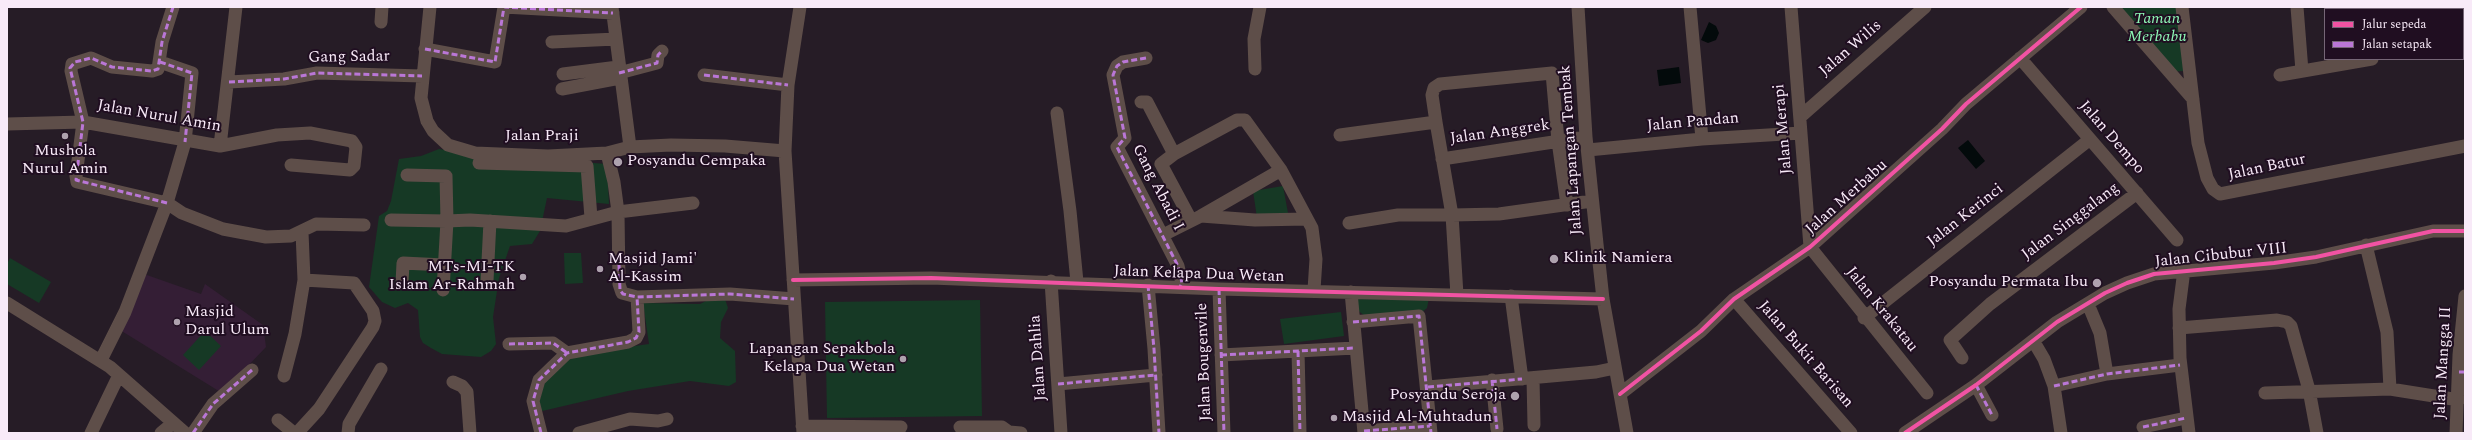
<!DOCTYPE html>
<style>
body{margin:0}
#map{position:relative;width:2472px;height:440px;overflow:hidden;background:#261c26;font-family:Spectral,serif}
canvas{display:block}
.frame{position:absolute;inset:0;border:8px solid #f8eaf8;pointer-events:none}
.legend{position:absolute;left:2324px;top:8px;width:140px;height:52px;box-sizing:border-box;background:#200e21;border:1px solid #766677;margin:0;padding:5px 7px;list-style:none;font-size:12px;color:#f8eaf8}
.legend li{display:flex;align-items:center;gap:8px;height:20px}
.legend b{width:20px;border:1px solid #766677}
</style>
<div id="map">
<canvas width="2472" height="440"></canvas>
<div class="frame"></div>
<ul class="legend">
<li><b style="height:5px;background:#f153a3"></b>Jalur sepeda</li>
<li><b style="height:5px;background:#ba77d6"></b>Jalan setapak</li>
</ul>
</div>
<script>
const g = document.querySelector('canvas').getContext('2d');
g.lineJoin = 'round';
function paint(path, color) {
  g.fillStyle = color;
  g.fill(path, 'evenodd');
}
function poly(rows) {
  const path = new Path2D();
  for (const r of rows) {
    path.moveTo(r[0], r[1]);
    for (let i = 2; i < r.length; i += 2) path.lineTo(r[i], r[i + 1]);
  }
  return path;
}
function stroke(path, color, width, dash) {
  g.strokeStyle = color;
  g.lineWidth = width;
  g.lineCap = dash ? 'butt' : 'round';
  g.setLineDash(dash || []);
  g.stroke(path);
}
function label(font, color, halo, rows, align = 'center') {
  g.font = font + ' Spectral,serif';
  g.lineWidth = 4;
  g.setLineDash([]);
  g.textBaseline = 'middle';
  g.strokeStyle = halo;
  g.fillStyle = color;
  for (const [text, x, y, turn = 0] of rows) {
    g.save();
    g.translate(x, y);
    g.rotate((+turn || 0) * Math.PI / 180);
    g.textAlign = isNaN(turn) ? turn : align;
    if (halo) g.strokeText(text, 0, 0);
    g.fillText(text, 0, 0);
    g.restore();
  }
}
const built = poly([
 [144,274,201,294,205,284,263,325,266,347,222,393,120,330]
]);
const green = poly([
 [2107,7,2177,7,2184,71,2168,72],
 [439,149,471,154,607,164,609,204,547,198,540,231,532,244,510,246,499,278,493,317,496,344,491,351,481,357,442,354,431,348,423,343,420,337,418,310,408,303,395,308,382,302,369,287,379,216,387,211,391,201,399,159,421,156],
 [1283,186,1288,213,1257,218,1253,191],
 [564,253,581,253,583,283,565,284],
 [10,258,51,282,39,303,7,284,7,264],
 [1354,295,1429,298,1427,308,1420,314,1366,317,1355,308],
 [724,296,728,308,721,322,720,338,735,351,736,382,729,386,690,381,628,391,538,412,537,390,570,355,649,344,643,303,700,304,710,299],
 [980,300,982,416,827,418,825,302],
 [1341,312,1344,336,1284,344,1280,319],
 [205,331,221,346,199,370,183,355]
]);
const water = poly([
 [1709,22,1716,26,1719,33,1716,40,1708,43,1701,40],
 [1679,67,1681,83,1659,86,1657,70],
 [1968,140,1985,161,1976,169,1958,148]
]);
const minor = poly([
 [173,7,162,42,158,69,152,71,112,67,91,58,72,64,71,71,83,122,76,176,77,182,167,203,182,213,223,229,266,237,291,236,316,224,364,225],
 [430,7,421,98,427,121,433,131,448,145,475,153,548,156,607,153,630,147,671,145,725,146,785,151],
 [612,7,630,147],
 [800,7,788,85,785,151,803,433],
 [1578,7,1586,137,1597,244,1603,299,1627,433],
 [1690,7,1702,139],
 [1791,7,1810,247,1927,393],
 [2113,7,2193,99],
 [2182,7,2198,143,2207,178,2213,189,2220,194,2465,146],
 [2297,7,2302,71],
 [2382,7,2382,9],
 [2459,7,2460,9],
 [381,22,382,7],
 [2463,36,2465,36],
 [552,42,616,39],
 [425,49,495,62,504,7,613,13],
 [1146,58,1123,62,1117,66,1113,75,1125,138,1117,147,1178,266,1182,283,1180,287],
 [2020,58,2177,240],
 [1255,69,1254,39,1260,7],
 [619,73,657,63,658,55,662,51],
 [563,74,618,67],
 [704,75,788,85],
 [2280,75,2372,59],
 [229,82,284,79,317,73,422,76],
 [562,89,620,78],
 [1141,102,1147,102,1174,154],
 [1057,113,1070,211,1077,282],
 [1800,117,1925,7],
 [1436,122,1432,95,1434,88,1440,84,1552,73,1558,141,1567,205],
 [7,124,83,122,220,146,277,135,310,133,352,141,356,147,354,166,350,170,291,165],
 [1340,135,1436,122,1452,215,1499,214,1592,201],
 [220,146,236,7],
 [1588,150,1702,139,1801,133],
 [1442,159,1586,137],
 [479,163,587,166,591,218],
 [407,175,446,176,447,221,470,220,566,226,618,212,614,182,607,153],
 [693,203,618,212,619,284,622,293,637,297,730,294,794,299],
 [1201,216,1281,170],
 [391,220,447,221,443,290],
 [1191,220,1161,164,1174,154,1237,120,1245,120,1281,170,1312,228,1316,259,1314,290],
 [1349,223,1398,215,1452,215,1457,295],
 [1163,235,1201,216,1255,220,1307,219],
 [2366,245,2387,332,2390,389],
 [2184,270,2179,309,2180,358,2189,433],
 [793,280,931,278,1219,289,1603,299],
 [487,281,490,221],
 [1051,281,1061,433],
 [402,283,403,263,444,265],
 [1148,285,1154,349,1159,433],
 [1219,289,1224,433],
 [1351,292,1364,433],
 [1511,296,1522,379],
 [1734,299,1851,433],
 [7,303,110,367,185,433],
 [2088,304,2100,333,2107,374],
 [1864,318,2089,140],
 [1353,322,1419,316,1431,433],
 [2179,328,2277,320,2287,322,2291,326,2309,390,2317,433],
 [2034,342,2044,359,2054,386,2061,433],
 [509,344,553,343,567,353],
 [1298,351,1300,433],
 [1221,355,1355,348],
 [1962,358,1950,340,1990,304,2137,193],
 [101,360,125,312,167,203,185,142,192,73,160,62],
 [284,376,295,334,304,280,302,232],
 [1533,378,1534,425],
 [1492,380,1497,429],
 [453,382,462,386,467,392,470,433],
 [1058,384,1156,375],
 [1976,385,1992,415],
 [2054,386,2107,374,2180,365],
 [1428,387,1596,372,1615,368],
 [2265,393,2390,389,2459,400],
 [1620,394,1701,331,1734,299,1810,247,1942,129,1966,104,2081,7],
 [278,420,294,433],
 [802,426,901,427],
 [960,427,1002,427,1009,432,1021,433],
 [2143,427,2186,418],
 [1364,431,1430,426],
 [91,433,119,375],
 [161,433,173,423],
 [193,433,213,404,252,370],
 [297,433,319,409,373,327,375,321,373,311,354,283,304,280],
 [348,433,349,424,381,369],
 [541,433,533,401,539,380,567,353,628,342,636,338,639,332,637,297],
 [579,433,630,419,658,421,667,419],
 [1905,433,1976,385,2057,322,2105,293,2127,283,2154,274,2274,263,2316,257,2433,231,2465,231],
 [2456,433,2459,355,2465,296]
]);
const quiet = poly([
 [425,49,495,62,504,7,613,13],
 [1146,58,1123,62,1117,66,1113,75,1125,138,1117,147,1178,266,1182,283,1180,287],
 [160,62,192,73,185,142],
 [619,73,657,63,658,55,662,51],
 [704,75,788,85],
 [229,82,284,79,317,73,422,76],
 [167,203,76,180,83,122,70,68,75,62,91,58,112,67,152,71,158,69,162,42,173,7],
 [619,265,620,290,623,294,637,297,730,294,794,299],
 [1148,285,1154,349,1159,433],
 [1219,289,1224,433],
 [1353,322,1419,316,1431,433],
 [509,344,553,343,567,353],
 [1298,351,1300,433],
 [1221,355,1355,348],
 [2459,372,2465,372],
 [1492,380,1497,429],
 [1058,384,1156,375],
 [1976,385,1992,415],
 [2054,386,2107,374,2180,365],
 [1428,387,1522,379],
 [2143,427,2186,418],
 [1364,431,1430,426],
 [193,433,213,404,252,370],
 [541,433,533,401,539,380,567,353,628,342,636,338,639,332,637,297]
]);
const cycleway = poly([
 [793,280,931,278,1219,289,1603,299],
 [1620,394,1701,331,1734,299,1810,247,1942,129,1966,104,2081,7],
 [1905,433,1976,385,2057,322,2105,293,2127,283,2154,274,2274,263,2316,257,2433,231,2465,231]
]);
const markers = [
 [65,136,4,"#aea2ae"],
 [618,162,5,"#aea2ae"],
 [1554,259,5,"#aea2ae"],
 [600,269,4,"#aea2ae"],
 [523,277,4,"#aea2ae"],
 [2097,283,5,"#aea2ae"],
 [177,322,4,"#aea2ae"],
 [903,359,4,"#aea2ae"],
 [1515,396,5,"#aea2ae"],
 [1334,418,4,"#aea2ae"]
];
const parkNames = [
 ["Taman",2157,20],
 ["Merbabu",2157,38]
];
const streetNames = [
 ["Jalan Wilis",1851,49,-41],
 ["Gang Sadar",349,58,-1],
 ["Jalan Nurul Amin",159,117,10],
 ["Jalan Pandan",1693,123,-5],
 ["Jalan Merapi",1784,129,-95],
 ["Jalan Anggrek",1500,133,-8],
 ["Jalan Praji",542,137],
 ["Jalan Dempo",2111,138,49],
 ["Jalan Lapangan Tembak",1572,150,-94],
 ["Jalan Batur",2267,168,-12],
 ["Gang Abadi I",1157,188,63],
 ["Jalan Merbabu",1847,198,-42],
 ["Jalan Kerinci",1966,216,-38],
 ["Jalan Singgalang",2071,222,-37],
 ["Jalan Cibubur VIII",2221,256,-6],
 ["Jalan Kelapa Dua Wetan",1199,275,2],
 ["Jalan Krakatau",1881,310,51],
 ["Jalan Bukit Barisan",1805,355,49],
 ["Jalan Dahlia",1039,358,-94],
 ["Jalan Bougenvile",1205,362,-92],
 ["Jalan Mangga II",2444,363,-87]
];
const poiNames = [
 ["Mushola",65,152,"center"],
 ["Nurul Amin",65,170,"center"],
 ["Posyandu Cempaka",627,162],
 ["Klinik Namiera",1563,259],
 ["Masjid Jami'",608,260],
 ["Al-Kassim",608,278],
 ["MTs-MI-TK",515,268,"right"],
 ["Islam Ar-Rahmah",515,286,"right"],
 ["Posyandu Permata Ibu",2088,283,"right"],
 ["Masjid",185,313],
 ["Darul Ulum",185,331],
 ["Lapangan Sepakbola",895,350,"right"],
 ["Kelapa Dua Wetan",895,368,"right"],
 ["Posyandu Seroja",1506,396,"right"],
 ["Masjid Al-Muhtadun",1342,418]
];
paint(built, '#341e35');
paint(green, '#163925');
paint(water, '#030a0b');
stroke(minor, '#5e4e49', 13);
stroke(quiet, '#ba77d6', 3, [6, 3]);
stroke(cycleway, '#f153a3', 4);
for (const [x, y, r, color] of markers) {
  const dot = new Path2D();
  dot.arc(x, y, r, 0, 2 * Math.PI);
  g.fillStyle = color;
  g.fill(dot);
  stroke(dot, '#200e21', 1.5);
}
label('italic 16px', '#8ef9b6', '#200e21', parkNames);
label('16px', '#f8eaf8', '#200e21', streetNames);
label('16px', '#f8eaf8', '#200e21', poiNames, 'left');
</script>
